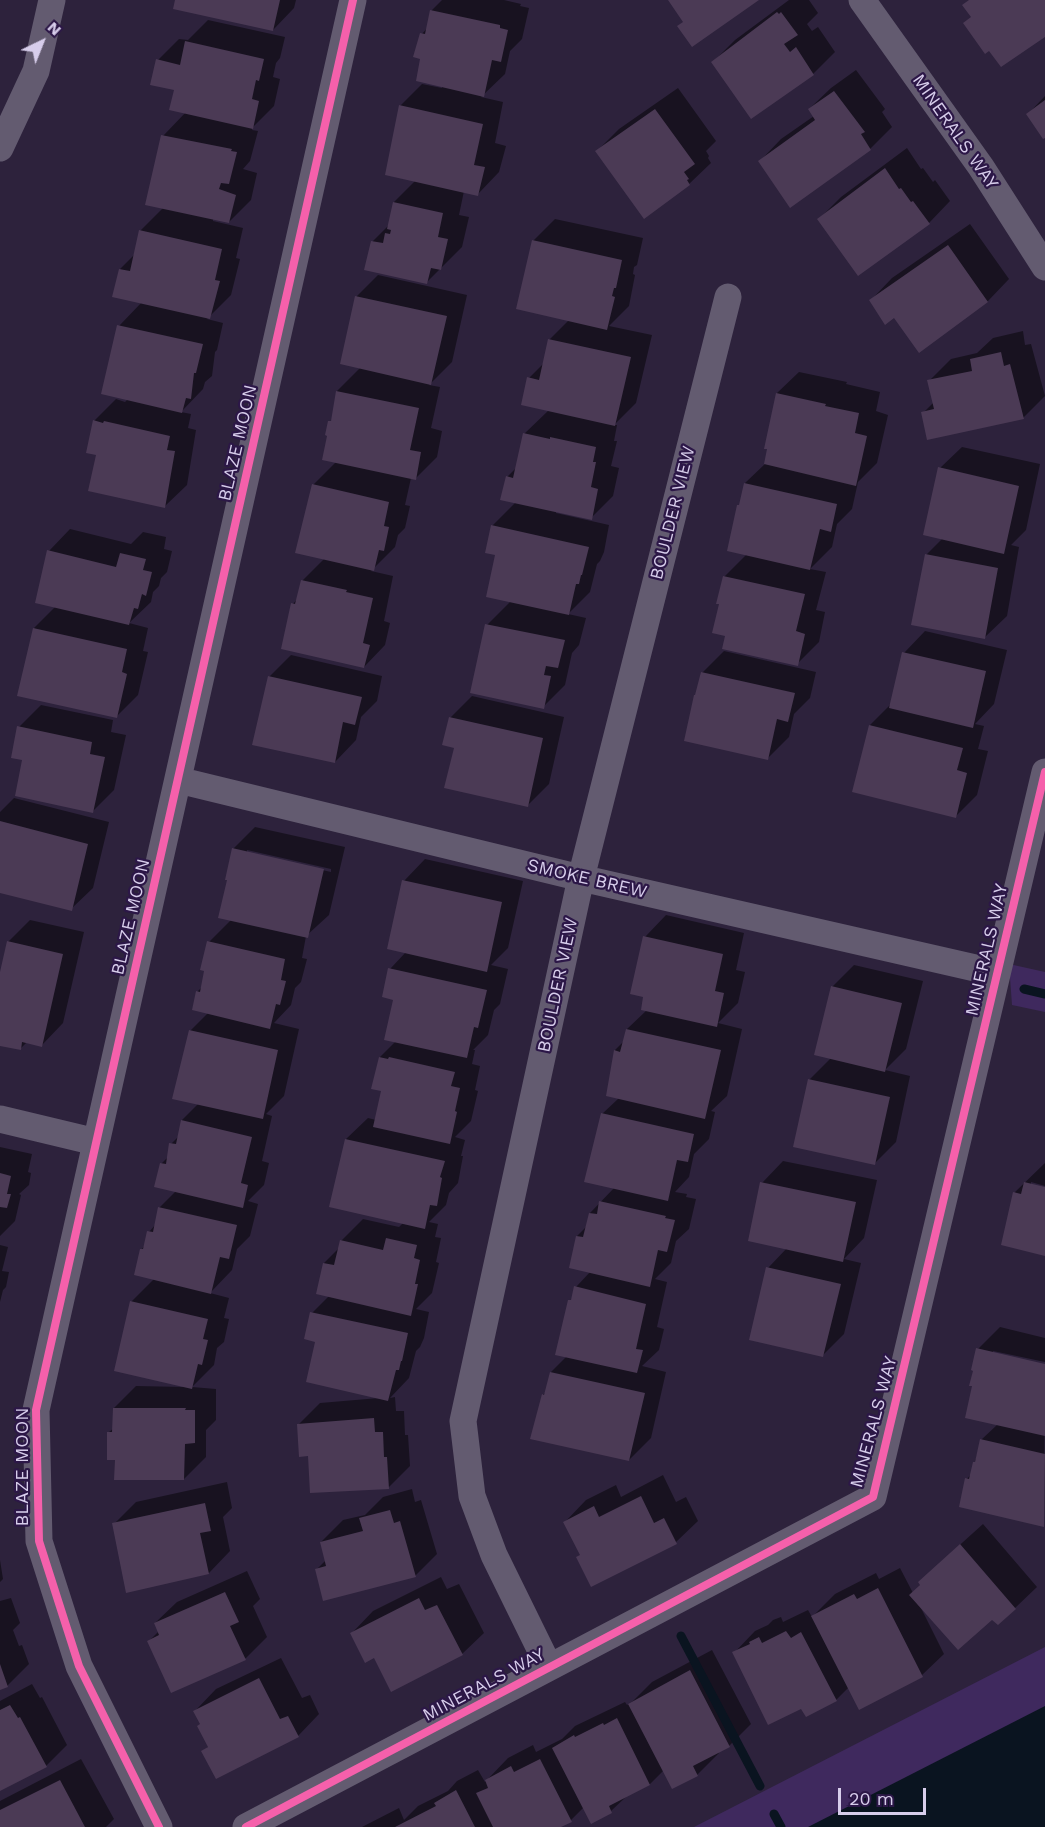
<!DOCTYPE html>
<html>
<head>
<meta charset="utf-8">
<style>
	body { margin:0 }
	#map { position:relative; width:1045px; height:1827px; overflow:hidden; background:#2d223c; font-family:"Work Sans",sans-serif }
	canvas { display:block }
	.north { position:absolute; left:12px; top:12px; width:60px; height:60px; -webkit-text-stroke:4px #2c1747; paint-order:stroke; rotate:43deg; font-size:16px; font-weight:700; line-height:24px; text-align:center; color:#d7cdeb }
	.north::after { content:''; display:block; margin:auto; width:21px; height:27px; background:#d7cdeb; clip-path:polygon(50% 0,100% 100%,50% 72%,0 100%) }
	.scale { position:absolute; left:838px; top:1788px; width:88px; height:27px; box-sizing:border-box; border:3px solid #d7cdeb; border-top:0; padding-left:8px; font-size:18px; line-height:21px; white-space:nowrap; color:#d7cdeb; -webkit-text-stroke:4px #2c1747; paint-order:stroke }
</style>
</head>
<body>
<div id="map">
<canvas width="1045" height="1827"></canvas>
<div class="north">N</div>
<div class="scale">20 m</div>
</div>
<script>
const ctx = document.querySelector('canvas').getContext('2d');
ctx.lineJoin = 'round';
function fill(path, color) { ctx.fillStyle = color; ctx.fill(path, 'evenodd'); }
const shape = rows => new Path2D(rows.map(r => 'M' + r).join(''));
function strokePath(path, color, width, dash) { ctx.strokeStyle = color; ctx.lineWidth = width; ctx.lineCap = dash ? 'butt' : 'round'; ctx.setLineDash(dash || []); ctx.stroke(path); }
function label(font, color, halo, rows, align = 'center') {
  ctx.font = font + ' "Work Sans",sans-serif'; ctx.lineWidth = 4.5; ctx.setLineDash([]); ctx.textBaseline = 'middle'; ctx.strokeStyle = halo; ctx.fillStyle = color; for (const [text, x, y, turn = 0] of rows) {
    ctx.save(); ctx.translate(x, y); ctx.rotate((+turn || 0) * Math.PI / 180); ctx.textAlign = isNaN(turn) ? turn : align; if (halo) ctx.strokeText(text, 0, 0); ctx.fillText(text, 0, 0); ctx.restore();
  }
}
fill(shape([
	[1009,964,1045,972,1045,1012,1012,1005],
	[1045,1647,1045,1827,694,1827]
]), '#3f295e');
fill(shape([
	[1045,1706,1045,1827,808,1827]
]), '#0a1420');
fill(shape([
	[177,0,296,0,294,8,273,30],
	[442,0,504,0,521,4,520,6,529,8,522,39,510,51,505,74,481,97,503,102,495,143,506,146,499,172,478,194,464,191,459,215,469,217,462,247,427,282,366,269,373,241,389,225,394,202,416,180,400,106,422,84,442,88,442,86,422,58,422,34,428,27,432,10],
	[789,0,809,0,818,13,807,24,812,31,818,27,835,52,813,74,752,117,713,62,735,40],
	[208,20,285,37,280,58,276,63,273,77,280,79,274,106,253,127,252,130,258,131,250,161,243,169,257,173,251,200,229,222,213,218,213,221,243,228,236,258,240,259,231,295,207,319,223,323,217,350,215,352,212,376,205,382,203,389,181,412,191,414,188,428,196,430,187,485,165,506,98,454,94,421,116,399,125,402,128,399,119,326,142,302,120,269,135,254,140,231,164,207,163,136,186,112,176,89,158,60,179,39,188,40],
	[856,70,885,109,882,112,892,127,870,149,791,206,760,161,781,139,814,116,809,109,831,88],
	[678,88,716,141,706,151,709,156,708,158,711,163,689,184,597,151,619,129],
	[1045,96,1045,136,1028,114],
	[907,148,921,169,923,168,933,182,935,180,950,201,929,223,819,219,841,197],
	[555,219,643,238,637,265,634,267,633,274,635,275,629,306,609,326,652,335,636,403,614,425,617,425,614,441,617,441,611,466,619,468,613,496,591,518,556,511,556,513,609,525,604,552,600,561,597,564,590,592,568,614,586,618,579,645,572,653,565,685,543,707,487,625,511,601,497,554,492,526,516,502,507,477,517,467,524,434,549,410,529,378,544,363,549,340,569,320,533,241],
	[970,224,1009,279,988,301,919,351,894,316,871,300,892,278],
	[378,275,467,295,452,362,429,385,440,387,431,428,442,431,437,457,415,479,411,478,405,505,410,506,405,528,398,535,395,547,371,571,393,576,384,621,390,623,385,645,364,667,293,604,298,598,303,580,325,558,313,485,337,461,330,422,333,418,337,391,361,367,342,363,357,296],
	[1023,331,1025,345,1031,344,1045,396,1023,418,923,413,934,402,929,381,951,359,977,353,993,338],
	[799,372,847,382,846,384,880,392,876,411,888,415,877,463,858,482,852,509,837,524,832,547,810,569,826,572,816,610,825,612,819,642,797,664,727,635,721,603,724,577,747,554,741,503,745,483,766,463,777,393],
	[962,447,1040,464,1026,530,1011,545,1019,547,1007,616,985,637,926,555,943,538,940,468],
	[70,529,131,544,143,532,166,537,164,549,172,551,167,572,161,578,159,586,153,592,151,602,129,623,148,628,143,651,148,652,138,695,116,717,34,628,56,606,49,551],
	[925,631,1007,650,994,704,975,724,984,726,978,749,988,751,977,795,956,816,870,725,892,703,904,653],
	[724,651,816,672,810,698,794,714,789,737,768,758,702,673],
	[291,655,382,676,377,701,361,717,356,740,335,762,269,677],
	[472,696,564,717,549,784,527,806,450,718],
	[41,705,113,720,111,732,126,735,114,790,93,811,24,759,19,727],
	[14,798,109,822,93,888,71,909,0,891,0,812],
	[255,827,345,847,329,915,306,936,302,958,307,959,301,982,295,988,291,1005,274,1023,299,1029,284,1096,266,1114,272,1116,262,1161,269,1163,264,1185,248,1201,258,1204,250,1236,237,1249,232,1270,210,1293,229,1298,224,1318,229,1319,224,1342,217,1348,214,1365,192,1387,216,1389,216,1420,206,1430,206,1457,184,1479,116,1459,109,1432,114,1428,114,1408,136,1386,184,1387,131,1302,154,1279,142,1249,145,1245,149,1232,156,1224,159,1208,177,1190,161,1164,168,1157,171,1144,179,1136,182,1120,199,1103,190,1031,208,1013,197,992,202,987,209,942,232,919,233,849],
	[247,850,331,869,331,872,247,853],
	[425,859,523,881,508,948,491,965,508,969,500,1004,494,1010,488,1035,473,1050,475,1050,472,1064,480,1066,475,1090,478,1091,471,1121,455,1137,465,1140,461,1156,463,1156,458,1183,449,1193,446,1205,429,1222,438,1224,435,1237,441,1238,436,1262,439,1263,432,1293,416,1309,429,1312,424,1338,420,1347,416,1351,409,1378,390,1398,395,1397,396,1411,404,1411,405,1435,408,1435,410,1466,389,1487,310,1455,299,1424,320,1403,379,1398,317,1341,312,1313,329,1296,324,1263,339,1248,341,1241,363,1219,399,1227,404,1222,346,1139,368,1118,376,1120,382,1090,380,1057,396,1041,395,999,390,969,406,952,404,881],
	[666,915,744,933,736,970,745,972,738,1003,718,1023,742,1029,727,1096,711,1111,715,1112,709,1139,694,1154,689,1177,675,1192,687,1194,686,1197,696,1199,689,1229,676,1241,671,1263,655,1279,667,1282,657,1327,664,1329,659,1350,642,1366,666,1372,651,1438,629,1460,543,1395,547,1391,551,1372,567,1356,570,1301,573,1297,576,1287,591,1271,577,1236,587,1226,590,1213,615,1187,602,1114,619,1098,615,1050,624,1041,627,1029,647,1010,645,937],
	[30,920,84,932,63,1023,42,1045,27,1042,20,1049,0,1044,0,979,8,942],
	[854,965,923,981,906,1049,885,1070,910,1076,896,1142,875,1163,809,1080,831,1058,832,987],
	[0,1147,32,1154,28,1172,31,1173,29,1185,19,1194,21,1195,15,1221,0,1236],
	[783,1161,877,1180,864,1238,844,1259,861,1263,844,1334,822,1356,768,1268,787,1248,762,1183],
	[1045,1163,1045,1186,1031,1182,1031,1185,1045,1189,1045,1254,1015,1192],
	[0,1245,8,1247,2,1271,9,1272,6,1287,3,1290,0,1302],
	[1000,1327,1045,1338,1045,1362,993,1351,993,1354,1045,1365,1044,1525,967,1479,972,1473,981,1440,998,1424,973,1385,978,1349],
	[663,1475,676,1502,686,1497,698,1521,676,1542,592,1585,582,1554,565,1522,586,1500,616,1485,621,1497],
	[227,1482,232,1508,223,1517,230,1551,209,1573,114,1524,136,1502],
	[412,1489,415,1502,421,1500,437,1554,415,1576,316,1570,326,1560,321,1542,343,1520,365,1515,383,1497],
	[983,1524,1037,1587,1015,1608,992,1618,921,1608,944,1654,922,1675,849,1687,836,1700,802,1707,734,1653,755,1631,768,1625,773,1620,781,1617,783,1622,808,1610,812,1617,835,1594,876,1573,879,1579,900,1568,913,1593,942,1561],
	[0,1560,3,1579,0,1582],
	[247,1571,260,1599,253,1606,267,1637,246,1658,172,1691,149,1641,159,1631,155,1623,177,1602],
	[441,1577,447,1589,459,1584,484,1633,462,1654,375,1656,352,1633,373,1611],
	[11,1598,20,1623,13,1630,19,1646,22,1645,29,1664,7,1686,0,1688,0,1601],
	[712,1650,751,1724,729,1746,718,1751,719,1753,697,1775,664,1770,650,1784,628,1795,611,1811,592,1822,584,1807,571,1820,560,1827,362,1827,399,1808,404,1820,418,1806,448,1791,457,1781,478,1770,485,1782,508,1758,533,1745,536,1752,562,1739,575,1726,625,1702,627,1705,633,1701,652,1682],
	[281,1658,302,1698,310,1695,319,1714,298,1736,203,1751,209,1746,201,1724,195,1711,216,1689],
	[32,1684,40,1698,42,1697,67,1745,46,1766,0,1789,0,1701],
	[81,1759,114,1819,106,1827,0,1827,0,1801]
]), '#0007');
strokePath(shape([
	[1024,989,1045,994],
	[681,1636,760,1786],
	[774,1814,781,1827]
]), '#0a1420', 9);
fill(shape([
	[175,0,280,0,273,31,173,9],
	[668,0,759,0,692,47,677,26,683,22],
	[969,0,1045,0,1045,37,1001,67,989,51,985,54,963,23,971,17,962,5],
	[430,10,500,25,500,28,508,30,501,62,492,60,484,97,416,81,420,59,413,57,420,33,425,34],
	[777,12,779,14,781,12,798,35,784,44,790,52,796,47,814,75,751,119,711,62],
	[185,41,264,59,259,81,256,80,252,99,259,101,253,129,169,110,174,90,150,85,156,59,180,65],
	[834,91,865,132,861,134,871,150,790,208,758,161,815,120,808,109],
	[1045,100,1045,138,1043,139,1026,114],
	[399,105,483,124,474,165,485,167,478,196,385,175],
	[655,109,695,164,684,172,689,179,687,180,690,185,644,219,595,151],
	[161,135,232,149,231,151,237,152,229,184,221,183,219,189,236,195,229,223,145,205],
	[885,168,899,189,901,188,911,202,913,201,930,224,858,276,817,219],
	[393,202,443,213,438,237,448,239,441,270,431,268,427,284,364,270,371,241,383,243,385,233,390,234,391,230,387,229],
	[139,230,222,249,215,280,220,281,210,319,112,297,119,269,130,271],
	[532,240,622,260,616,288,614,288,612,296,615,297,607,330,516,309],
	[948,245,988,302,919,353,894,318,885,325,869,300],
	[355,296,447,316,431,385,340,364],
	[117,325,203,344,196,373,194,373,191,399,186,398,182,413,101,394],
	[548,339,631,357,615,426,521,405,527,377,539,380],
	[1001,352,1004,366,1010,364,1024,419,927,440,921,412,934,409,927,380,972,371,970,359],
	[336,391,419,408,410,450,421,452,416,480,322,460,327,436,325,435,328,421,331,421],
	[776,393,826,404,825,406,859,413,855,433,867,436,856,486,764,464,767,449,764,449],
	[93,420,103,423,104,421,170,436,167,450,175,451,165,508,88,491,96,455,86,453],
	[523,433,550,439,550,437,596,447,593,462,596,462,591,487,598,489,592,520,500,500,506,476,513,478],
	[938,467,1019,486,1004,554,923,535],
	[744,483,837,504,831,532,820,529,810,570,727,551,737,505,739,505],
	[312,484,389,502,384,526,389,527,384,551,379,550,374,571,295,553],
	[491,525,589,547,582,575,581,575,579,584,576,584,569,615,486,597,495,555,485,553],
	[47,550,116,567,120,553,146,559,143,570,152,572,146,596,142,594,138,609,134,608,129,625,35,603],
	[925,554,998,568,985,639,911,625],
	[723,576,805,594,796,631,805,634,798,666,722,649,725,636,712,633,719,604,716,604],
	[301,580,347,590,346,592,373,598,363,643,370,645,364,668,281,649,291,603,295,604],
	[485,624,565,640,558,668,546,666,544,675,551,676,544,709,470,693],
	[33,628,127,649,122,672,127,674,117,718,17,696],
	[902,652,986,671,973,728,889,708],
	[701,672,795,693,788,722,777,719,768,760,684,741,694,695,695,695],
	[268,676,362,697,355,725,343,722,335,763,252,745],
	[449,717,543,738,528,807,444,788,454,748,442,745],
	[869,725,963,748,957,770,967,773,956,818,852,792],
	[17,726,92,742,90,754,105,757,93,813,15,796,22,760,11,758],
	[0,821,88,844,72,911,0,893],
	[232,848,324,869,308,938,218,918,227,880,225,880],
	[402,880,502,902,487,972,387,949],
	[643,936,723,954,715,991,724,993,717,1027,641,1010,643,997,630,994],
	[7,941,63,954,42,1047,22,1042,21,1050,0,1046,0,972],
	[207,941,285,959,281,980,286,981,280,1005,276,1004,270,1029,192,1010,196,991,200,992,204,971,200,970],
	[388,968,487,990,478,1028,474,1027,467,1058,384,1040,393,1000,382,997],
	[831,986,902,1003,885,1072,814,1055],
	[626,1029,721,1050,705,1119,606,1096,614,1050,620,1052],
	[189,1030,278,1050,263,1119,172,1099],
	[379,1057,388,1059,389,1057,455,1072,451,1086,460,1088,455,1111,457,1112,450,1144,373,1127,381,1091,371,1089],
	[808,1079,890,1097,875,1165,793,1147],
	[601,1113,694,1134,688,1162,677,1160,668,1201,584,1182],
	[181,1120,252,1137,241,1183,248,1185,243,1208,154,1187,160,1163,166,1164,169,1143,176,1144],
	[345,1139,445,1161,440,1177,442,1178,437,1206,430,1205,425,1229,329,1207],
	[0,1173,11,1176,7,1194,11,1194,7,1208,0,1207],
	[760,1182,856,1202,843,1262,748,1241],
	[1024,1182,1045,1187,1045,1256,1001,1245,1013,1192,1021,1194],
	[599,1201,666,1216,665,1218,675,1220,667,1252,658,1250,650,1287,569,1268,576,1236,583,1237,589,1213,597,1214],
	[158,1207,237,1225,229,1259,220,1257,211,1294,134,1275,140,1249,143,1249,147,1231,153,1232],
	[386,1238,417,1245,414,1258,420,1260,415,1284,418,1284,411,1316,316,1294,323,1263,334,1265,340,1240,383,1250],
	[766,1267,841,1284,823,1357,749,1340],
	[574,1286,646,1304,636,1349,643,1350,637,1373,555,1355,568,1300,571,1300],
	[130,1301,208,1319,203,1339,208,1340,202,1365,198,1364,192,1389,114,1371],
	[310,1312,408,1333,402,1361,401,1361,399,1370,396,1370,388,1401,306,1382,315,1342,304,1339],
	[976,1348,1045,1364,1045,1436,965,1418,972,1386,969,1386,973,1371,971,1370],
	[550,1372,645,1393,629,1461,530,1439,542,1394,544,1395],
	[113,1408,186,1408,185,1410,195,1410,195,1443,185,1444,184,1480,114,1480,115,1460,107,1460,107,1432,112,1432],
	[374,1418,375,1432,383,1432,384,1457,387,1457,389,1489,310,1493,308,1456,299,1457,297,1424],
	[980,1439,1045,1454,1044,1527,959,1507,965,1478,969,1479,973,1462,975,1462],
	[641,1496,654,1523,664,1518,677,1544,591,1587,576,1557,580,1555,563,1522,594,1506,599,1517],
	[205,1503,211,1531,200,1533,209,1574,126,1593,112,1523],
	[390,1510,394,1523,400,1521,416,1577,323,1601,315,1569,326,1566,320,1542,363,1531,359,1518],
	[960,1544,1016,1609,998,1625,992,1620,958,1650,909,1595,920,1585,918,1582],
	[878,1588,923,1677,859,1710,811,1616,854,1594,857,1599],
	[225,1592,239,1622,230,1626,246,1660,171,1693,147,1641,159,1635,154,1623],
	[419,1598,425,1610,437,1605,463,1655,391,1692,374,1658,365,1663,350,1633],
	[786,1631,791,1638,801,1632,837,1701,806,1717,801,1709,768,1725,732,1652,750,1644,749,1642,759,1637,762,1643],
	[0,1664,8,1687,0,1690],
	[690,1670,730,1747,693,1766,698,1776,672,1789,628,1704],
	[259,1678,280,1719,288,1716,299,1737,216,1779,201,1751,208,1747,197,1726,200,1724,193,1711],
	[10,1705,18,1718,20,1717,47,1767,0,1791,0,1710],
	[617,1718,650,1785,609,1806,612,1813,591,1824,552,1748,574,1735,575,1737,603,1723,604,1725],
	[540,1759,572,1822,561,1827,493,1827,476,1793,488,1788,485,1780,511,1766,514,1772],
	[60,1780,85,1827,0,1827,0,1810],
	[456,1790,475,1827,395,1827,436,1806,434,1803]
]), '#4b3a55');
strokePath(shape([
	[862,0,981,167,1045,267],
	[0,148,36,71,52,0],
	[178,780,581,878,997,973],
	[0,1119,96,1142],
	[549,1667,494,1555,472,1496,463,1421,581,878,728,297],
	[159,1827,79,1666,39,1541,36,1410,353,0],
	[246,1827,873,1497,1045,772]
]), '#635b70', 27);
strokePath(shape([
	[159,1827,79,1666,39,1541,36,1410,353,0],
	[246,1827,873,1497,1045,772]
]), '#f560ab', 8);
label('18px', '#d7cdeb', '#2c1747', [
	["MINERALS WAY",955,132,55],
	["BLAZE MOON",238,443,-77],
	["BOULDER VIEW",673,513,-76],
	["SMOKE BREW",587,879,13],
	["BLAZE MOON",131,917,-77],
	["MINERALS WAY",987,950,-77],
	["BOULDER VIEW",558,985,-78],
	["MINERALS WAY",874,1422,-75],
	["BLAZE MOON",23,1467,-90],
	["MINERALS WAY",484,1685,-28]
]);
</script>
</body>
</html>
